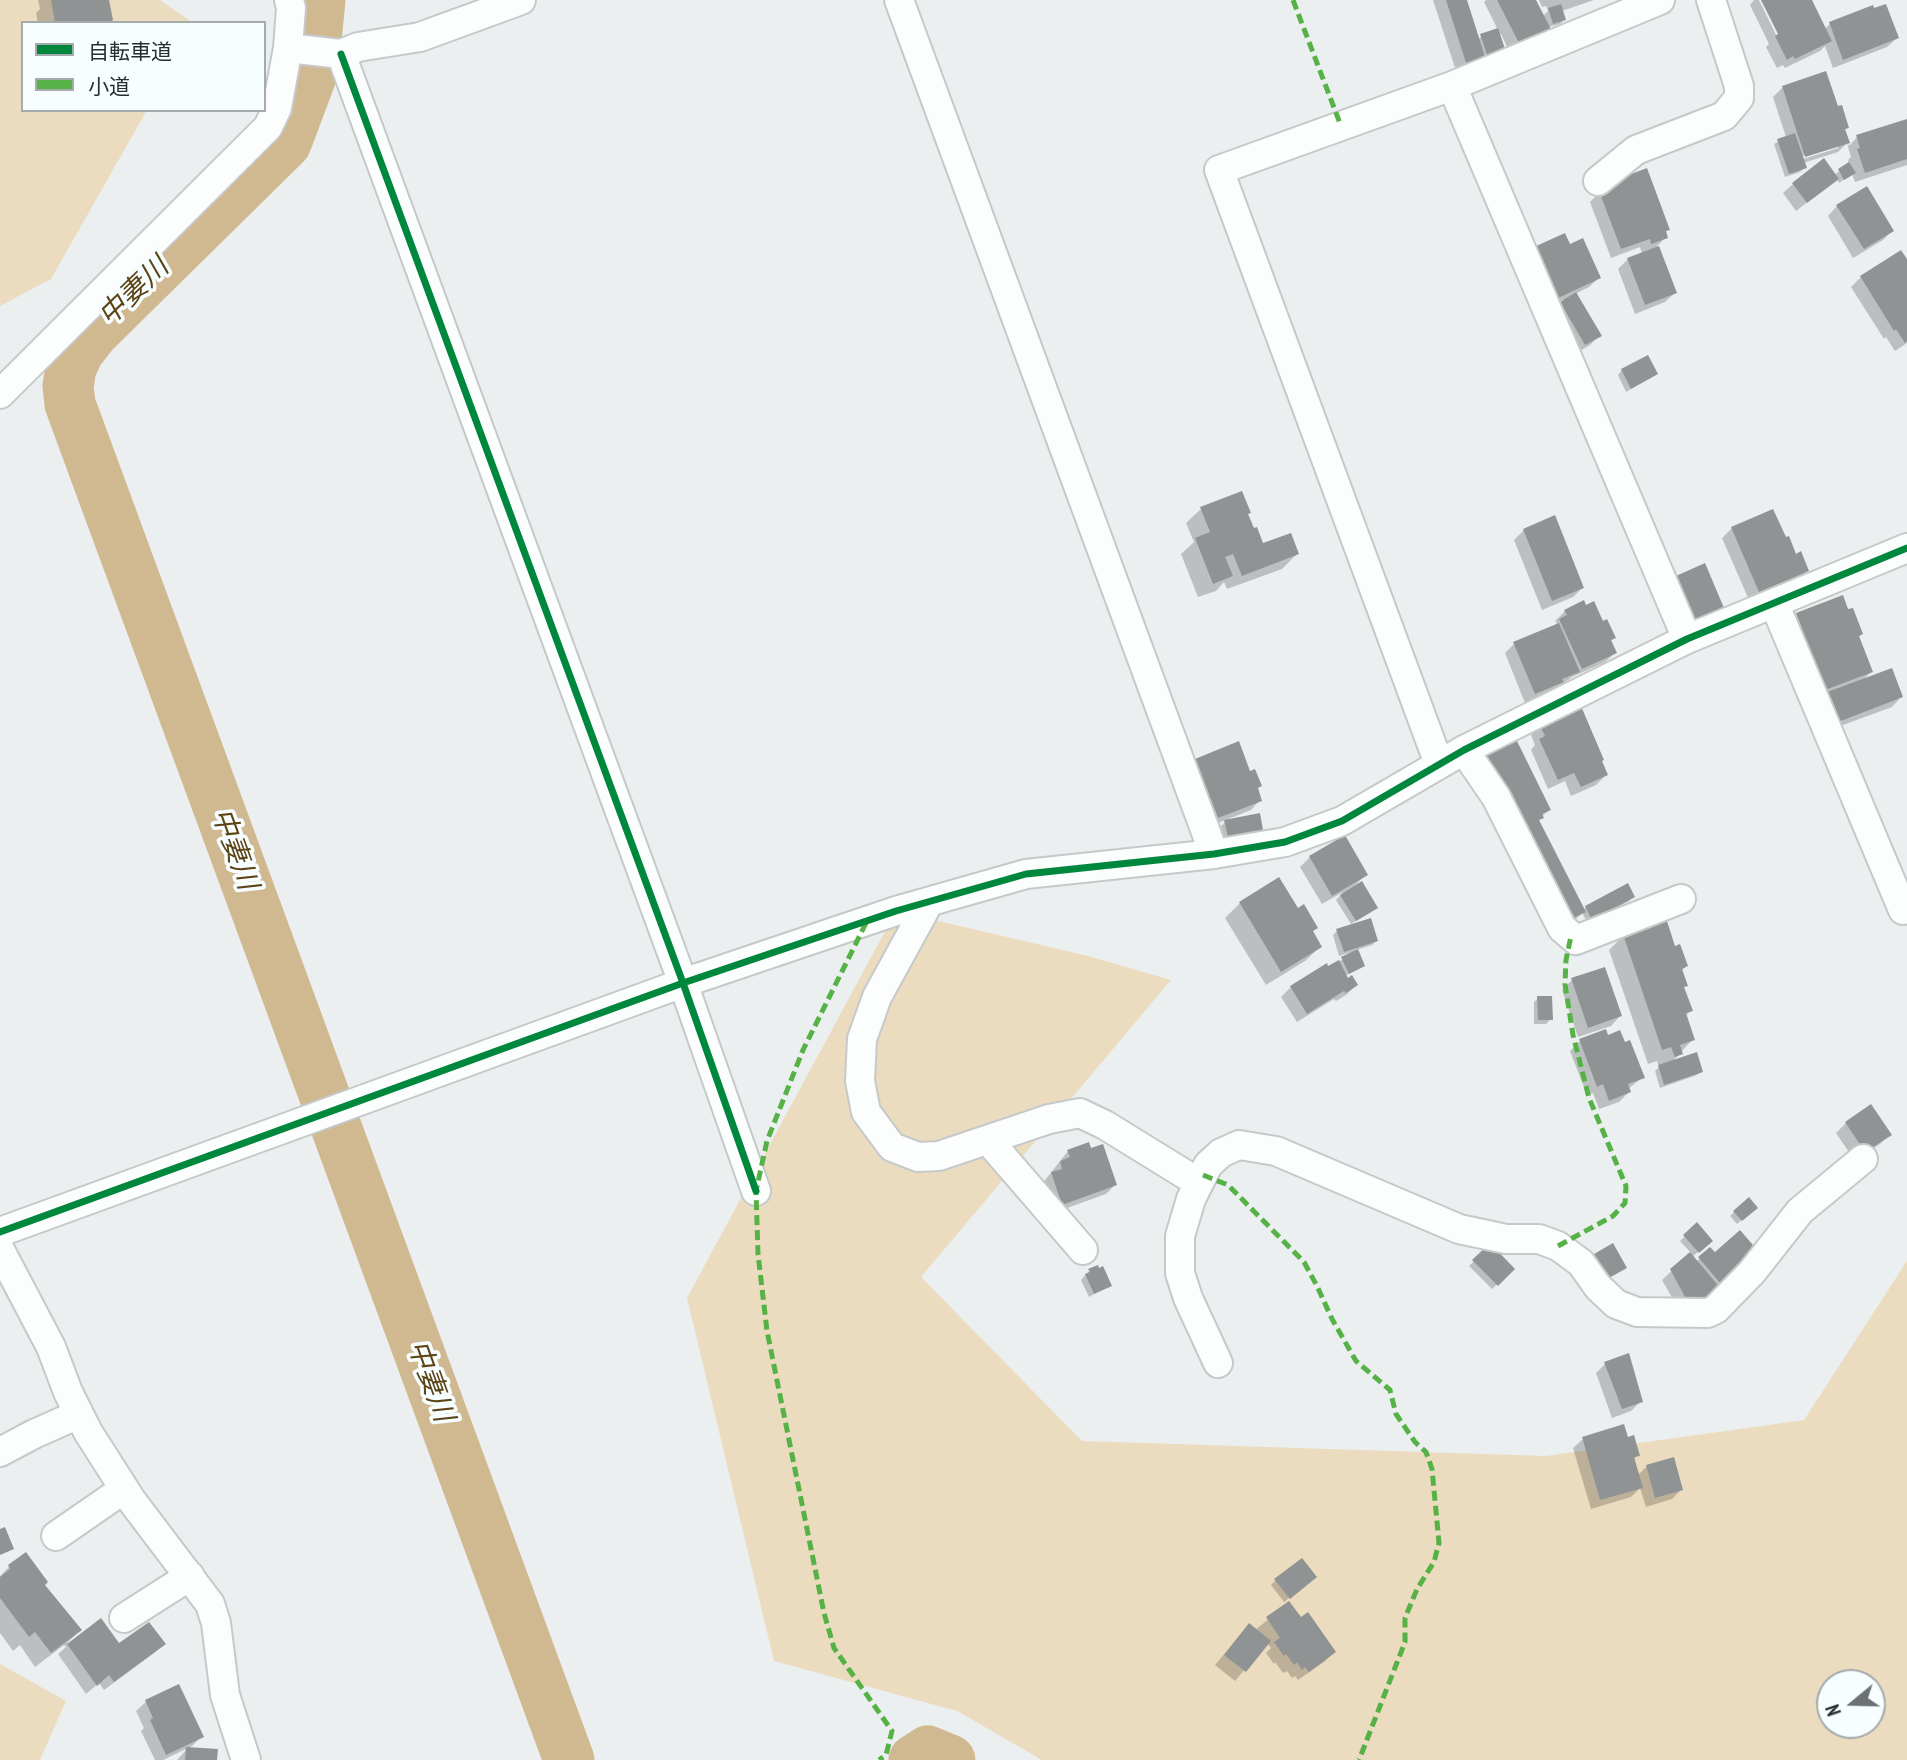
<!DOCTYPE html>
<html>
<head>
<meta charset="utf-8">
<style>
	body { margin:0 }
	#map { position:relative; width:1907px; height:1760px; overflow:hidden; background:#ebeff0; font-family:"PT Sans Narrow","Noto Sans JP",sans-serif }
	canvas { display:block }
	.legend { position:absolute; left:21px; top:21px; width:245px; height:91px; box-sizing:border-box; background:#f7feff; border:2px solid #a5aaab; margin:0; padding:9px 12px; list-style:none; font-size:21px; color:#2a2d2d }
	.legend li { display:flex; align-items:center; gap:14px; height:35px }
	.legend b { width:35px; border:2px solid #a5aaab }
	.north { position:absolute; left:1816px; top:1669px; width:70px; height:70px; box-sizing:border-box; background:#f7feff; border:2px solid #a5aaab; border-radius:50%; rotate:251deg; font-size:19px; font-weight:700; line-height:28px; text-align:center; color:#2a2d2d }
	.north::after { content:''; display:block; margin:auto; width:24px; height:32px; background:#6e7171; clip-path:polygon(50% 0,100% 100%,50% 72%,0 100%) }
</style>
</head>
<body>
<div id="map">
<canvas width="1907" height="1760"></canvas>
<ul class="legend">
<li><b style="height:9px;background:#00873e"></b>自転車道</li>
<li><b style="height:9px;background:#56b246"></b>小道</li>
</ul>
<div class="north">N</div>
</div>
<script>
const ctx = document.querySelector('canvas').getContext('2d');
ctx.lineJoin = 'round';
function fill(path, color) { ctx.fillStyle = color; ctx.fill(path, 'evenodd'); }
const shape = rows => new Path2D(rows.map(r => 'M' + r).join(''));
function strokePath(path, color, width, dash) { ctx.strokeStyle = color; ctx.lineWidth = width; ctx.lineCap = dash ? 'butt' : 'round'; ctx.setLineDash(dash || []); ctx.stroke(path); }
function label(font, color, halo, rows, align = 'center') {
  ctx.font = font + ' "PT Sans Narrow","Noto Sans JP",sans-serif'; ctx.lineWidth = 7; ctx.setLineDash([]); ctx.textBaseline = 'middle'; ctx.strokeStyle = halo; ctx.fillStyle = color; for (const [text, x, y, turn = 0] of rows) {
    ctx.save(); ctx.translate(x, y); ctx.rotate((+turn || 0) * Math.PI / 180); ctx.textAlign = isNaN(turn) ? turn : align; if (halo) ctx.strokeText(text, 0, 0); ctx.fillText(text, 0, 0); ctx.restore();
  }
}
fill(shape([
	[0,0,160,0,193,23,23,23,23,110,147,110,51,279,0,306],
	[896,911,1088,956,1171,980,921,1277,1082,1441,1546,1456,1804,1420,1907,1261,1907,1760,1042,1760,957,1711,774,1661,687,1298],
	[1830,1683,1872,1683,1872,1725,1830,1725],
	[0,1664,66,1701,40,1760,0,1760]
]), '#ecdcbf');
fill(shape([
	[38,0,107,0,108,23,38,23,36,13,40,9],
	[1433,0,1465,0,1477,39,1498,30,1484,2,1486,0,1534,0,1543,16,1548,11,1546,6,1542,7,1539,0,1594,0,1562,11,1564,20,1560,24,1548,27,1510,53,1501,34,1499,35,1505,54,1458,77],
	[1754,0,1759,0,1780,43,1783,41,1763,0,1810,0,1824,29,1830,24,1897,38,1887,47,1833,68,1825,46,1820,51,1785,68,1783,65,1777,68,1766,47,1769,44,1750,5],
	[1783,87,1836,109,1847,128,1844,131,1849,146,1857,137,1907,121,1907,165,1855,182,1852,174,1839,183,1837,179,1796,211,1783,193,1793,184,1834,175,1849,164,1848,160,1851,157,1847,143,1838,152,1803,163,1805,167,1800,172,1785,177,1774,144,1786,137,1773,97],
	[1838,144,1838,148,1797,161,1796,158],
	[1606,186,1665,232,1666,237,1657,246,1675,293,1665,302,1635,314,1618,269,1628,259,1642,254,1640,247,1611,258,1590,202],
	[1837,206,1892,231,1883,240,1853,258,1828,216],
	[1569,246,1599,278,1589,287,1575,294,1600,335,1590,345,1575,354,1551,313,1565,299,1548,306,1525,258],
	[1900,252,1907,262,1907,343,1895,351,1886,337,1884,339,1851,287,1861,277],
	[1622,370,1656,374,1626,392,1618,375],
	[1201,509,1247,515,1262,546,1297,554,1282,569,1227,589,1224,582,1216,591,1198,597,1181,554,1194,542,1186,523],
	[1732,528,1795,556,1807,570,1798,580,1749,600,1722,538],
	[1524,530,1582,588,1573,597,1542,610,1514,540],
	[1677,577,1722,607,1713,617,1685,629,1667,587],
	[1565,611,1603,624,1614,638,1610,642,1615,653,1605,662,1572,677,1552,692,1525,703,1505,653,1514,644,1553,627,1557,623,1555,621],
	[1847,611,1861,634,1858,637,1871,672,1862,681,1901,697,1892,707,1824,732,1782,629,1797,614],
	[1540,726,1600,762,1606,775,1596,785,1571,796,1565,781,1548,789,1531,750,1535,745,1531,735],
	[1485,752,1549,810,1537,821,1583,910,1586,907,1633,897,1629,901,1588,923,1582,913,1569,926,1470,767],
	[1196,760,1256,790,1260,800,1251,810,1208,827,1186,770],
	[1226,821,1261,829,1257,834,1224,841,1221,826],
	[1310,857,1366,874,1354,887,1371,912,1351,924,1336,900,1343,892,1322,904,1300,867],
	[1240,903,1298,910,1320,947,1305,961,1266,985,1225,918],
	[1337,931,1376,941,1372,945,1356,950,1363,966,1345,976,1356,985,1346,995,1336,1001,1334,999,1297,1022,1281,997,1291,987,1353,954,1352,952,1339,956,1333,935],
	[1624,935,1674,948,1686,966,1681,971,1686,985,1683,988,1691,1011,1685,1016,1693,1039,1672,1062,1701,1071,1697,1075,1660,1088,1655,1071,1659,1067,1657,1061,1648,1064,1609,950],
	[1572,980,1620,1016,1611,1026,1578,1037,1562,990],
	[1538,998,1551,1019,1546,1024,1534,1024,1534,1002],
	[1580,1041,1643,1077,1628,1089,1629,1092,1619,1102,1599,1109,1593,1093,1587,1095,1570,1051],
	[1846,1123,1889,1135,1880,1144,1855,1161,1836,1133],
	[1068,1151,1115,1185,1106,1194,1053,1213,1042,1184],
	[1734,1212,1751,1212,1737,1224,1730,1216],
	[1697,1225,1706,1245,1692,1257,1696,1262,1710,1249,1715,1255,1747,1262,1717,1287,1710,1299,1674,1301,1662,1280,1691,1253,1680,1241],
	[1490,1245,1513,1269,1492,1289,1469,1266],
	[1089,1271,1110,1285,1089,1297,1081,1280],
	[1605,1364,1641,1401,1631,1411,1612,1418,1596,1373],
	[1583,1439,1627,1439,1638,1455,1633,1460,1638,1475,1647,1466,1681,1490,1672,1499,1646,1507,1640,1488,1631,1497,1591,1509,1573,1448],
	[9,1567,43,1585,80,1630,67,1643,68,1644,164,1644,154,1653,104,1690,99,1683,86,1694,58,1654,66,1647,64,1645,35,1667,20,1645,13,1651,0,1633,0,1576],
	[1275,1581,1310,1581,1284,1602,1271,1585],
	[1289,1603,1301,1619,1334,1652,1324,1662,1298,1680,1295,1676,1292,1678,1287,1671,1283,1673,1275,1662,1274,1664,1266,1653,1271,1648,1267,1643,1235,1681,1215,1665,1240,1635,1255,1630],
	[178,1687,202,1736,192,1746,163,1760,155,1760,141,1731,144,1728,136,1711,146,1702],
	[187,1749,215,1760,177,1760]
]), '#0003');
strokePath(shape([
	[320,0,313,71,286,143,93,333,79,351,71,368,68,386,70,404,569,1760],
	[914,1760,928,1751,950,1760]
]), '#d0b990', 51);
fill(shape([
	[51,0,109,0,113,20,110,23,55,23],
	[1446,0,1467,0,1487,63,1468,69],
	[1497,0,1536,0,1553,33,1520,45],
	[1761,0,1812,0,1832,41,1795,59,1793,56,1787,60,1775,36,1778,34],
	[1561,4,1566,20,1553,24,1548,8],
	[1886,4,1899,38,1843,60,1829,22,1873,5,1874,8],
	[1498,28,1507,55,1489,61,1480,34],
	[1826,71,1838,106,1842,105,1849,128,1845,129,1850,143,1805,157,1782,86],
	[1907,119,1907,159,1865,173,1857,149,1860,148,1856,135],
	[1795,133,1807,168,1789,174,1777,139],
	[1824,158,1839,179,1807,203,1792,183],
	[1849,162,1856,173,1844,180,1838,169],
	[1647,168,1670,230,1666,231,1668,238,1651,244,1650,239,1621,249,1599,191,1605,184],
	[1867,186,1894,231,1864,249,1836,205],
	[1565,233,1570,244,1583,238,1601,278,1558,298,1534,247],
	[1659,246,1677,293,1645,305,1627,258],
	[1901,250,1907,259,1907,341,1905,343,1896,329,1894,331,1860,276],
	[1576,292,1602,336,1585,345,1560,302],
	[1648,355,1658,374,1631,389,1621,369],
	[1242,491,1251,513,1248,514,1254,528,1257,527,1263,543,1291,533,1299,554,1242,576,1233,554,1225,557,1233,576,1213,584,1195,538,1210,532,1200,507],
	[1773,509,1786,537,1789,536,1796,554,1801,551,1809,571,1759,592,1731,527],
	[1555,515,1584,588,1552,601,1523,529],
	[1705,563,1724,608,1695,620,1676,576],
	[1843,595,1848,609,1853,608,1863,634,1859,636,1873,672,1825,690,1796,613],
	[1584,600,1586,605,1594,601,1603,621,1607,619,1616,638,1611,640,1617,653,1582,669,1559,619,1567,615,1564,610],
	[1559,623,1580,672,1562,679,1564,682,1535,694,1513,642],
	[1892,668,1903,697,1833,724,1822,694],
	[1581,706,1604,760,1602,761,1608,775,1581,787,1574,773,1558,780,1539,739,1545,736,1539,724],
	[1514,735,1551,810,1542,814,1544,818,1539,820,1586,912,1569,920,1484,750],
	[1239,741,1250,771,1255,769,1262,786,1258,788,1262,801,1218,818,1195,759],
	[1260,813,1263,830,1228,837,1224,820],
	[1345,835,1368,875,1332,896,1309,856],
	[1279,877,1298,908,1304,904,1318,928,1313,931,1322,947,1281,972,1239,902],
	[1362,881,1378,908,1356,921,1340,895],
	[1628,883,1635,897,1592,920,1585,906],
	[1371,918,1378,941,1344,952,1336,929],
	[1666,918,1675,946,1680,944,1688,966,1682,969,1688,986,1684,987,1693,1011,1686,1013,1695,1040,1680,1045,1683,1054,1675,1057,1671,1047,1662,1050,1623,934],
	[1358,949,1365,966,1349,974,1341,957],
	[1339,960,1348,978,1352,975,1358,985,1346,993,1344,991,1307,1014,1290,986,1327,963,1328,966],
	[1605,967,1622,1016,1588,1028,1571,978],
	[1537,996,1552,996,1553,1020,1538,1020],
	[1606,1029,1608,1035,1620,1030,1625,1042,1630,1040,1645,1078,1628,1084,1631,1092,1609,1101,1603,1084,1597,1087,1579,1039],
	[1697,1052,1703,1072,1664,1085,1658,1065],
	[1871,1104,1892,1135,1865,1152,1845,1122],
	[1089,1142,1091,1148,1103,1144,1117,1185,1062,1205,1051,1172,1062,1169,1060,1161,1070,1157,1067,1150],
	[1749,1197,1758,1208,1742,1221,1733,1211],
	[1697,1222,1713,1241,1699,1253,1683,1235],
	[1740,1230,1759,1252,1721,1284,1698,1257,1710,1247,1715,1252],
	[1490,1243,1515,1269,1498,1286,1472,1260],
	[1613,1243,1627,1268,1607,1279,1594,1254],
	[1690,1252,1722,1290,1691,1308,1670,1269],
	[1098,1265,1099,1268,1103,1266,1112,1286,1094,1294,1085,1274,1090,1272,1088,1269],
	[1629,1353,1643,1402,1622,1409,1604,1362],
	[1624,1424,1628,1437,1634,1435,1640,1456,1634,1457,1643,1488,1600,1500,1582,1437],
	[1674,1457,1683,1490,1655,1498,1646,1465],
	[5,1527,14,1549,0,1555,0,1529],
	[26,1552,48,1582,45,1585,82,1630,51,1653,35,1632,29,1637,0,1598,0,1577,10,1569,8,1565],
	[1302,1558,1317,1577,1290,1599,1274,1579],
	[1289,1601,1301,1617,1308,1612,1336,1652,1309,1672,1305,1667,1302,1670,1297,1662,1294,1665,1286,1654,1284,1656,1274,1642,1280,1638,1266,1617],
	[101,1618,119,1643,149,1622,166,1644,114,1682,109,1675,97,1686,67,1644],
	[1249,1623,1271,1641,1246,1672,1224,1655],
	[179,1684,204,1737,166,1755,150,1720,153,1718,145,1700],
	[186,1747,218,1749,217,1760,185,1760]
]), '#909393');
const street = shape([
	[899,0,1214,854],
	[288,48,341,54,358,47,420,37,521,0],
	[341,54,683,983,756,1191],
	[1452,86,1687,639],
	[1598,181,1636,150,1724,116,1739,98,1739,86,1711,0],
	[0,394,268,127,277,108,288,48,291,8,289,0],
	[1774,603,1903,910],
	[1464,750,1496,797,1562,928,1576,940,1681,899],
	[1439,764,1219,170,1452,86,1660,0],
	[929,902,877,997,862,1039,860,1081,866,1112,892,1147,918,1157,939,1156,1049,1119,1080,1113,1105,1125,1199,1183],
	[988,1140,1083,1250],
	[0,1232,683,983,896,911,1026,874,1214,854,1285,842,1342,821,1464,750,1687,639,1907,548],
	[0,1250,51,1347,68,1392,88,1432,132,1501,210,1604,216,1623,225,1695,246,1760],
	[1218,1363,1188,1298,1180,1273,1180,1236,1191,1199,1208,1165,1221,1153,1239,1145,1276,1151,1459,1229,1506,1239,1539,1239,1558,1246,1581,1263,1598,1287,1616,1304,1637,1312,1708,1313,1716,1309,1752,1272,1800,1211,1863,1159],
	[0,1452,34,1434,79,1414],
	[56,1536,124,1489],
	[124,1618,190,1576]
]);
strokePath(street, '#c6c9ca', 32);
strokePath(street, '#fcfdfd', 28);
strokePath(shape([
	[1293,0,1341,126],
	[866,923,803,1050,767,1141,756,1191,758,1254,767,1331,824,1613,834,1648,892,1731,886,1755,879,1760],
	[1203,1175,1228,1185,1304,1262,1317,1286,1332,1319,1356,1361,1390,1390,1396,1414,1415,1442,1426,1452,1432,1469,1439,1543,1434,1562,1417,1589,1405,1618,1405,1642,1359,1760],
	[1558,1246,1613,1216,1625,1203,1626,1186,1589,1098,1573,1035,1565,984,1566,960,1571,936]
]), '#56b246', 5, [10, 5]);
strokePath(shape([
	[341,54,683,983,756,1191],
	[0,1232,683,983,896,911,1026,874,1214,854,1285,842,1342,821,1464,750,1687,639,1907,548]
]), '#00873e', 7);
label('italic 28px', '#5c4314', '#f7feff', [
	["中妻川",134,292,-44],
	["中妻川",234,849,70],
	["中妻川",430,1381,70]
]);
</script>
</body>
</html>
